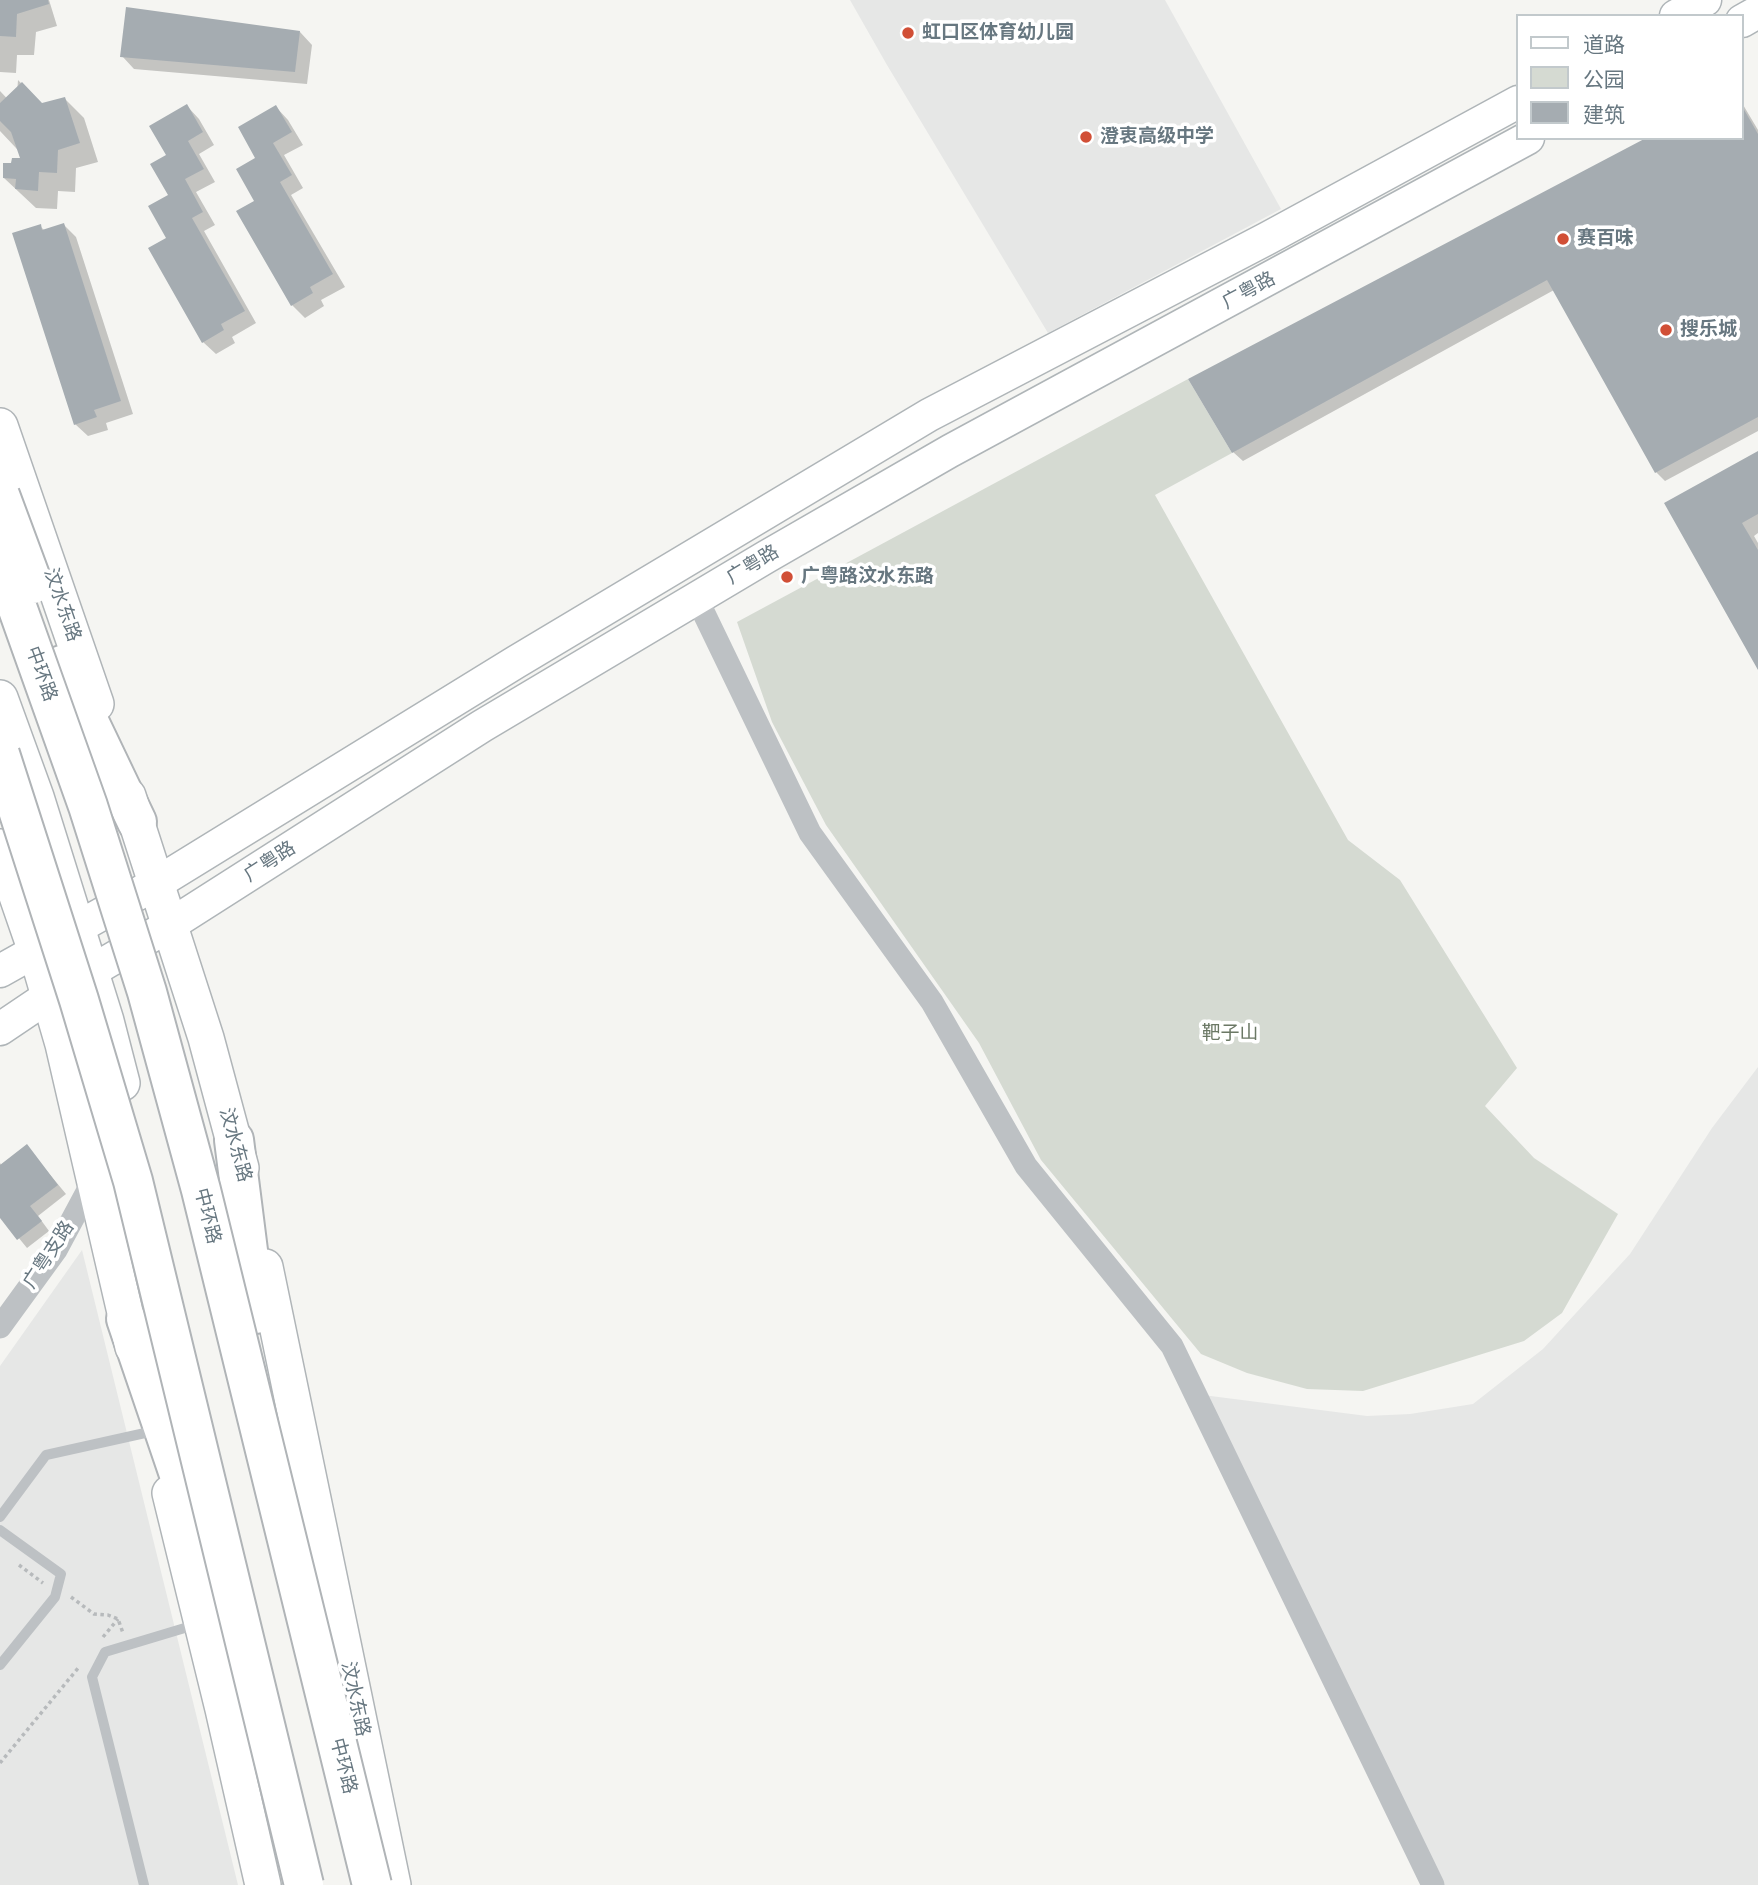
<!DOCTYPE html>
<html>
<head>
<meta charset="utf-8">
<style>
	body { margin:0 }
	#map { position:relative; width:1758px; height:1885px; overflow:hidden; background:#f5f5f2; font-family:"Fira Sans Condensed","Noto Sans SC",sans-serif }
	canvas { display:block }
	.legend { position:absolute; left:1516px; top:14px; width:228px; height:126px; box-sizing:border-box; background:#fff; border:2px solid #c2c9cc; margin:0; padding:9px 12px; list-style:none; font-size:21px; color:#677780 }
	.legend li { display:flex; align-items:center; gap:14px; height:35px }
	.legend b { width:35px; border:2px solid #c2c9cc }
</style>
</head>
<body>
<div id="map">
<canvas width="1758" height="1885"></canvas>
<ul class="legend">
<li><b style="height:9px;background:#fff"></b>道路</li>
<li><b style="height:19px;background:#d5dad2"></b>公园</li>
<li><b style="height:19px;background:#a5acb1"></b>建筑</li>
</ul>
</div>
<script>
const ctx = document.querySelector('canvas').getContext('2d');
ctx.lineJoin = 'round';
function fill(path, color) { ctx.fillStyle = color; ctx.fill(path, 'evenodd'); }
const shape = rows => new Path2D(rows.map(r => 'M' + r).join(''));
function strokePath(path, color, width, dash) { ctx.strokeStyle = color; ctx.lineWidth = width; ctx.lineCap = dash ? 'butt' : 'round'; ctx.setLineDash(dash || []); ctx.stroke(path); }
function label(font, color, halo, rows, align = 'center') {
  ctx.font = font + ' "Fira Sans Condensed","Noto Sans SC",sans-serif'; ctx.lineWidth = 7; ctx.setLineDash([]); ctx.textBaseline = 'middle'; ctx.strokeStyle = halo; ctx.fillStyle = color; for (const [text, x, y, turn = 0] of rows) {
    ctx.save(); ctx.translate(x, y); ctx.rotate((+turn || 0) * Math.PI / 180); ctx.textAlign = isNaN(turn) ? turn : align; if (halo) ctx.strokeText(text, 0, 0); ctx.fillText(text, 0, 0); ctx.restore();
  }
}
fill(shape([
	[850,0,1165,0,1281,209,1048,333,887,65],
	[1758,1067,1758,1885,1433,1885,1195,1394,1367,1416,1410,1414,1473,1404,1543,1349,1630,1254,1712,1128],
	[82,1250,238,1885,0,1885,0,1366]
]), '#e6e7e6');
fill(shape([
	[1188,379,1232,453,1155,495,1348,840,1400,880,1517,1068,1485,1106,1534,1158,1618,1214,1562,1313,1524,1341,1363,1391,1307,1389,1247,1373,1201,1354,1041,1160,979,1043,826,825,772,722,737,622]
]), '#d5dad2');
fill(shape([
	[0,0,49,0,57,26,36,32,34,55,17,55,16,73,0,72],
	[300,32,312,45,307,84,134,69,122,56],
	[18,80,42,105,65,99,84,118,98,162,76,168,75,192,58,191,57,209,36,208,4,178,32,165,0,131,0,91,16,108],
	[1742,103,1758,130,1758,431,1665,481,1656,472,1554,290,1243,461,1233,452,1742,138],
	[187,106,199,119,214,145,199,154,215,182,196,192,215,225,204,231,256,323,232,337,235,343,216,354,203,342,169,238,168,156],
	[276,107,288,120,303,145,284,155,303,188,291,195,345,287,321,300,324,306,305,318,292,305,257,202,258,158],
	[64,225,76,237,133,414,106,423,108,430,88,436,75,424,40,226,45,231],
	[1758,457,1758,533,1754,536,1758,543,1758,666,1667,504],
	[27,1147,66,1194,38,1216,49,1231,27,1248,0,1215,0,1163,2,1166]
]), '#0003');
fill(shape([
	[0,0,48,0,49,4,17,14,16,37,0,36],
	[126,7,300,31,295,72,120,57],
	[22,82,42,103,65,97,80,143,58,150,57,173,39,172,38,191,15,189,16,179,3,178,3,163,11,163,12,158,20,158,11,132,0,121,0,103],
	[187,104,203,132,188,141,204,169,185,179,203,212,192,218,245,311,221,324,224,330,202,343,148,248,166,238,148,206,168,195,150,164,166,155,149,126],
	[276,105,292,132,273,143,292,175,280,182,333,274,310,287,313,293,291,306,236,211,254,201,236,169,255,158,238,127],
	[1742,106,1758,134,1758,417,1655,473,1547,280,1232,453,1188,379,1646,138,1742,138],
	[64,223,121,401,94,410,97,417,74,425,12,233,41,224,42,230],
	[1758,451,1758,514,1742,523,1758,550,1758,670,1664,503],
	[27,1144,58,1185,30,1206,42,1221,17,1240,0,1218,0,1165]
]), '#a5acb1');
const secondary = shape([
	[1676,16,1705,0],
	[1742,21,1758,12],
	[0,971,157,883,516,662,929,415,1268,238,1518,102],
	[0,1029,49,996,170,925,482,726,766,557,950,451,1528,138]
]);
const primary = shape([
	[0,426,96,704],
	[0,698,36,797,106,1021,122,1083],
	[128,796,206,1038,241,1168],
	[0,847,36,951,63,1044,133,1347],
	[265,1267,393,1885],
	[170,1493,223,1709,263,1885]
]);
const highway = shape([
	[62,665,137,822],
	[234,1140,256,1314],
	[126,1319,205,1551]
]);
strokePath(secondary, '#afb5b8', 35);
strokePath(primary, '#b0b5b8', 38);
strokePath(highway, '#b0b4b7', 42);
strokePath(shape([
	[19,1565,43,1583],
	[71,1597,94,1614,108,1615,118,1619,123,1633],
	[103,1637,118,1619],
	[0,1763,79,1667]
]), '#b7babc', 3.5, [3.5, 3.5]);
strokePath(shape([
	[0,1517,46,1455,154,1431],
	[0,1530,61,1574,55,1597,0,1665],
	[144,1885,92,1677,105,1652,198,1624]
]), '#bdc1c4', 10);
strokePath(shape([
	[697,599,810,833,932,1002,1026,1166,1172,1346,1433,1885],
	[0,1327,56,1250,93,1181]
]), '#bdc1c4', 23);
strokePath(secondary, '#fff', 32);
strokePath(primary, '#fff', 35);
strokePath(highway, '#fff', 38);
const highwayBridge = shape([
	[0,495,33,584],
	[0,559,88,806,147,992,201,1190,372,1885],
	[0,754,79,1000,133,1181,304,1885]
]);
strokePath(highwayBridge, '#b0b4b7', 42, []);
strokePath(highwayBridge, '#fff', 38);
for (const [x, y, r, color] of [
	[908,33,7,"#d14f36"],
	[1086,137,7,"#d14f36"],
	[1563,239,7,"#d14f36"],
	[1666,330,7,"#d14f36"],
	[787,577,7,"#d14f36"]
]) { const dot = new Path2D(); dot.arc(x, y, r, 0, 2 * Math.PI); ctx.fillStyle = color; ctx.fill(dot); strokePath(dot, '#fff', 2.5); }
label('bold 19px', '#677780', '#fff', [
	["虹口区体育幼儿园",922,33],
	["澄衷高级中学",1100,137],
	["赛百味",1577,239],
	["搜乐城",1680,330],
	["广粤路汶水东路",801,577]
], 'left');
label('19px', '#677780', '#fff', [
	["广粤路",1249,291,-28],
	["广粤路",753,565,-31],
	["汶水东路",62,605,71],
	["中环路",41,674,70],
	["广粤路",270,862,-33],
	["汶水东路",235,1145,75],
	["中环路",207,1216,76],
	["广粤支路",49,1255,-57],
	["汶水东路",355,1699,78],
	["中环路",343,1766,76]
]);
label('19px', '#6b7865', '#fff', [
	["靶子山",1230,1034]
]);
</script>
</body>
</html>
